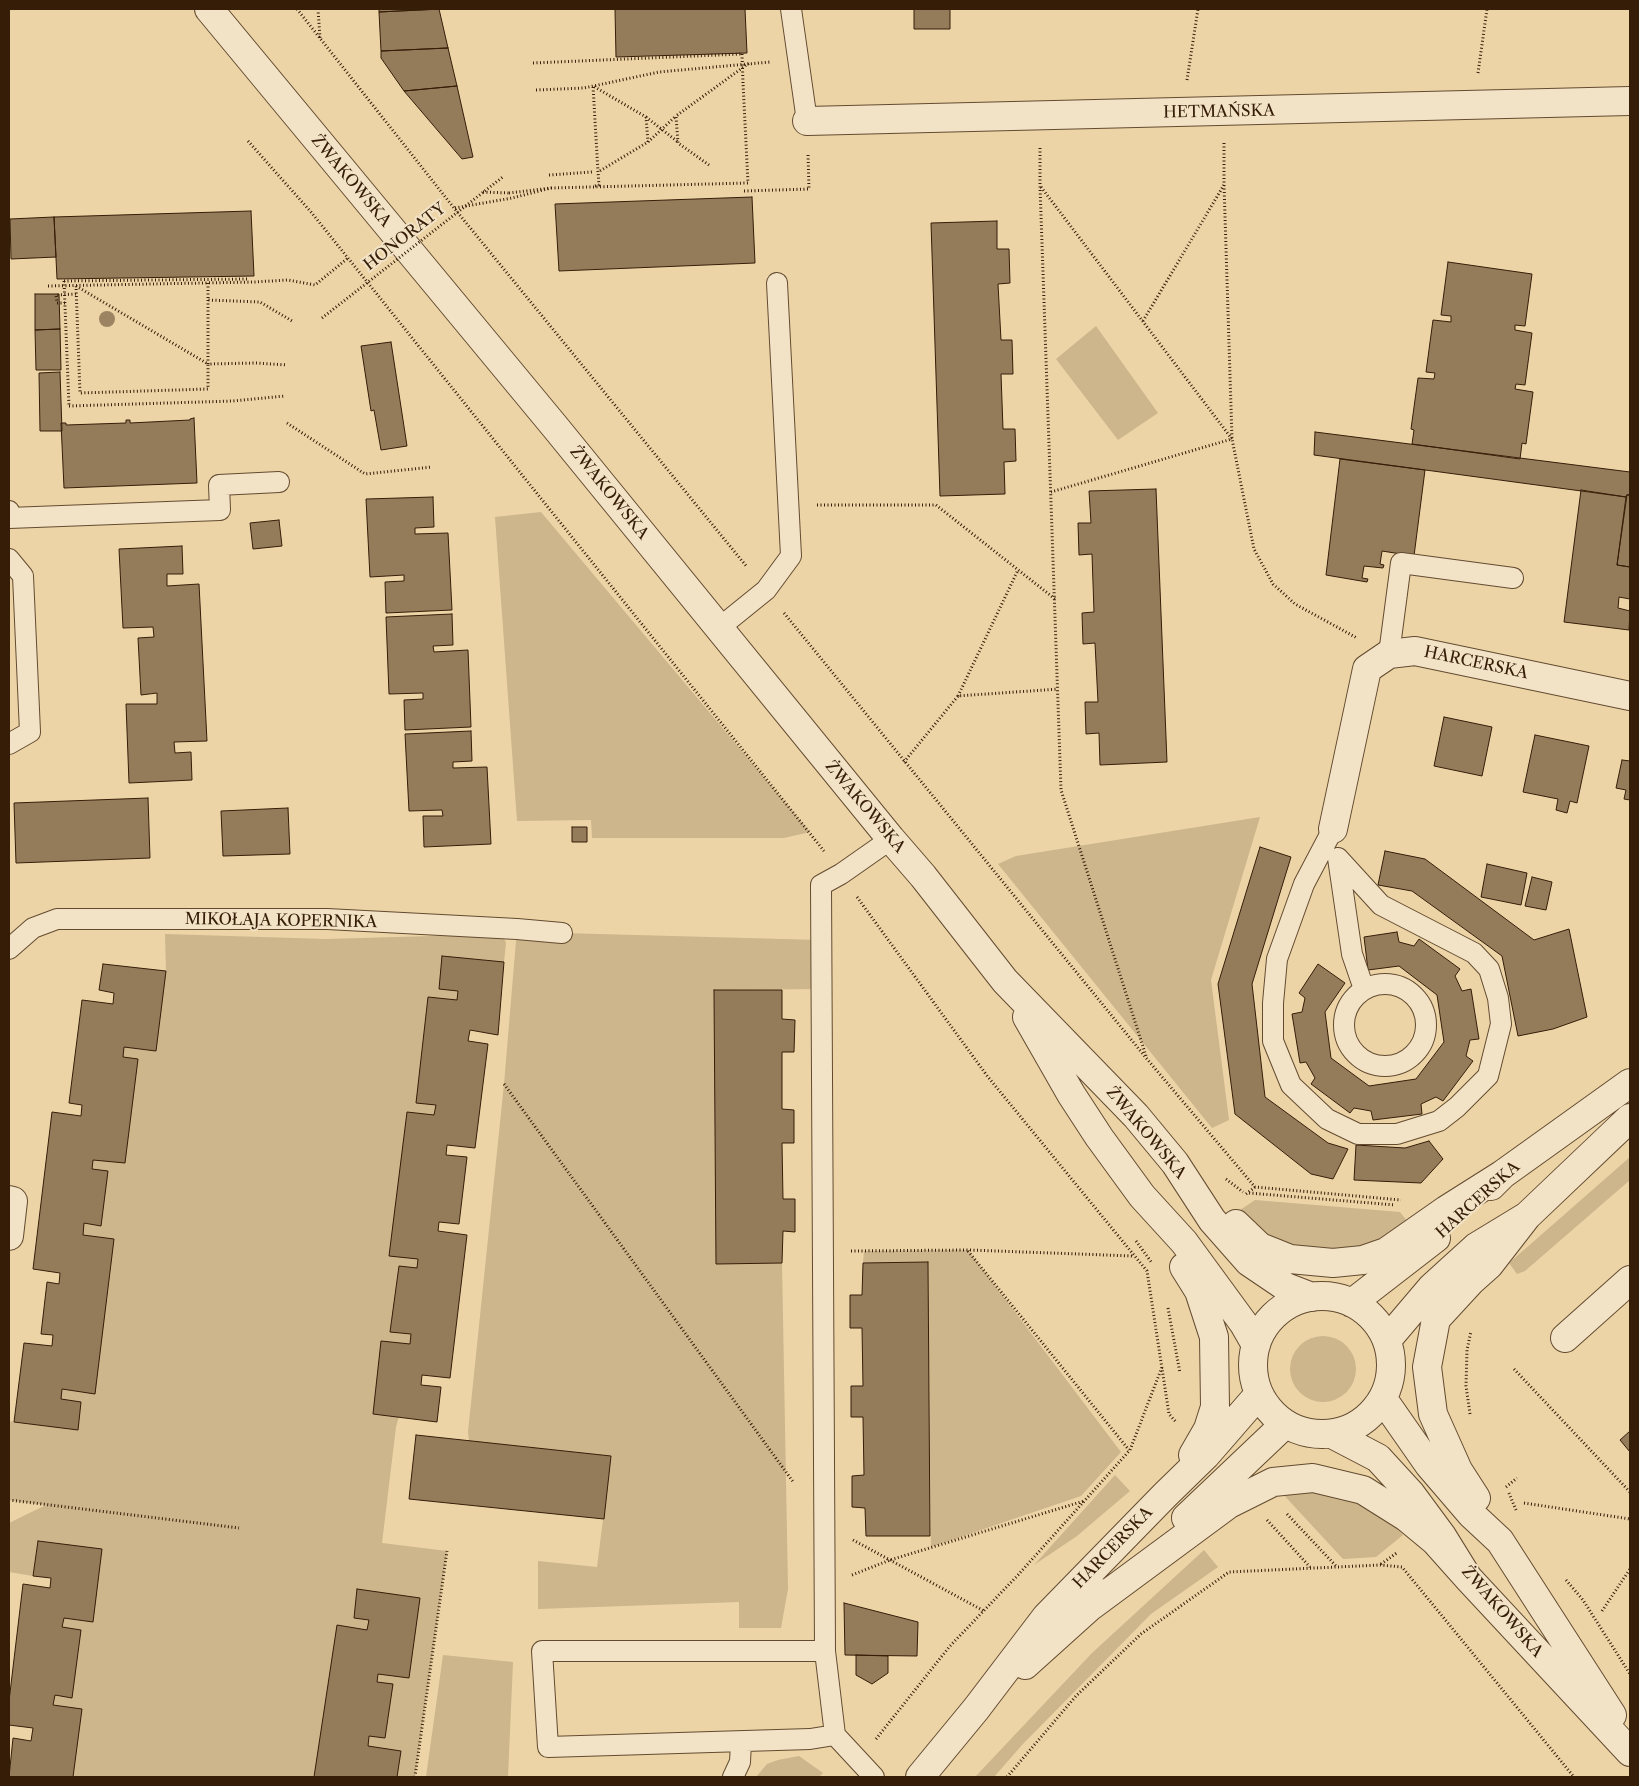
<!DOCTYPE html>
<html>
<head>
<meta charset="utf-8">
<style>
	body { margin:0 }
	#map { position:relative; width:1639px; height:1786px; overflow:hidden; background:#ecd4a7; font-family:"Libre Caslon Text",serif }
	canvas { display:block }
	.frame { position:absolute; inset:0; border:10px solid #351d08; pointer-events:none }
</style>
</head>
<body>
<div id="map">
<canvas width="1639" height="1786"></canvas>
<div class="frame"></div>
</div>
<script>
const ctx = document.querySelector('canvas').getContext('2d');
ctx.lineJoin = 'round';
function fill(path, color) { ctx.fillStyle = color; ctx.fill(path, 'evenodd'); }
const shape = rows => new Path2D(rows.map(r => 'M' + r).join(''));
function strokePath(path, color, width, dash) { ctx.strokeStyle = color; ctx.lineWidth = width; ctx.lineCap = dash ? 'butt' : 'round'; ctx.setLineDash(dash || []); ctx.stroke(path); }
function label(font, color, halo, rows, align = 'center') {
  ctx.font = font + ' "Libre Caslon Text",serif'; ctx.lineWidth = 4; ctx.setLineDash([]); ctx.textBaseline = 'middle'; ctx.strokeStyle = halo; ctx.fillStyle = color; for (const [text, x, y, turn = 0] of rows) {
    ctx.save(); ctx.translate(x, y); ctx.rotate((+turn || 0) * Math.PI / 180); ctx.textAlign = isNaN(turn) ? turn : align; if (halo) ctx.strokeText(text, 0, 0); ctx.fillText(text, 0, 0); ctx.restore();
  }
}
fill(shape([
	[1096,326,1158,413,1118,440,1056,359],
	[541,512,810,832,784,838,592,838,591,820,517,821,495,517],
	[1260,817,1211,980,1229,1120,1212,1128,998,864,1016,856],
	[517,929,562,933,820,940,821,989,714,990,717,1264,782,1263,788,1589,781,1628,739,1628,739,1602,538,1609,538,1561,597,1567,611,1456,469,1441,468,1432,504,1084],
	[165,934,326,939,502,934,506,943,504,962,475,959,450,1104,419,1343,396,1427,382,1543,447,1551,415,1777,41,1777,73,1546,38,1541,33,1576,9,1572,9,1523,46,1505,9,1500,9,1421,52,1427,98,1095,131,967,166,971],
	[1630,1157,1630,1180,1525,1271,1517,1274,1509,1263],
	[1255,1200,1400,1212,1410,1225,1379,1242,1350,1251,1324,1254,1274,1241,1261,1231,1240,1210],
	[968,1250,1121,1452,1081,1496,931,1547,928,1262,863,1263,864,1251],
	'1290 1369a33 33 0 1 1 66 0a33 33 0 1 1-66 0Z',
	[1115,1475,1130,1491,1077,1536,1034,1565],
	[1318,1488,1349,1494,1385,1514,1403,1535,1376,1557,1343,1559,1281,1492],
	[1204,1550,1218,1567,1151,1614,1022,1745,994,1777,975,1777,1092,1653],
	[443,1655,513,1662,508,1777,426,1777],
	[799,1756,823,1773,819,1777,756,1777,767,1764,778,1760]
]), '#cdb58c');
const building = shape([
	[379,9,442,9,379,12,379,9],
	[439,9,448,48,381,51,379,12,439,9],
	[615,9,745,9,747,53,616,57,615,9],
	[914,9,950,9,950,29,914,29,914,9],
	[448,48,457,86,404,91,381,58,381,51,448,48],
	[457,86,473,157,462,159,404,91,457,86],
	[752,197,755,263,559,271,555,204,752,197],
	[251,211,254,276,57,279,54,217,251,211],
	[54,217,56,257,11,259,10,219,54,217],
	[997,221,997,249,1009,249,1010,283,998,284,1001,340,1012,340,1013,374,1001,374,1003,429,1015,429,1016,461,1004,462,1005,494,940,496,931,223,997,221],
	[1448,262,1532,274,1525,326,1515,325,1515,330,1532,333,1525,385,1516,384,1515,389,1533,392,1526,444,1522,443,1520,459,1412,444,1414,430,1411,429,1418,378,1434,379,1435,373,1426,372,1433,320,1451,322,1451,316,1441,315,1448,262],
	[35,294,59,294,60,329,35,330,35,294],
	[60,329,61,370,36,370,35,330,60,329],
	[391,342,407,446,381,450,374,410,371,411,361,346,391,342],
	[60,372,62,431,40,431,39,373,60,372],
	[194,418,197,483,64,488,61,423,66,423,66,425,126,423,126,420,130,420,130,423,190,420,190,419,194,418],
	[1315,432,1630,472,1630,495,1627,495,1626,497,1314,455,1315,432],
	[1340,459,1425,470,1414,556,1382,551,1380,564,1384,565,1383,568,1364,566,1362,578,1368,579,1367,582,1326,575,1340,459],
	[1156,489,1167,762,1100,765,1099,733,1086,734,1085,702,1098,702,1095,643,1083,644,1082,613,1094,612,1092,554,1079,555,1078,523,1091,523,1089,491,1156,489],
	[1581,490,1626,497,1617,565,1630,567,1630,599,1619,597,1618,608,1630,611,1629,630,1564,622,1581,490],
	[1627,495,1630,495,1630,567,1617,565,1627,495],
	[433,497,434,527,415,528,415,534,448,533,452,610,386,613,385,582,404,581,404,575,370,577,366,499,433,497],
	[279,520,282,546,253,549,250,523,279,520],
	[182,546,183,574,167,574,167,586,199,584,207,741,174,742,175,753,191,752,192,780,129,783,126,704,157,704,157,693,141,695,138,638,154,637,153,627,123,628,119,549,182,546],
	[452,614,453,645,433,646,434,652,468,650,471,727,405,730,404,700,423,699,423,693,389,694,386,617,452,614],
	[1444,717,1492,727,1482,776,1434,766,1444,717],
	[471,731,472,761,453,762,453,768,487,767,491,844,424,847,423,816,443,816,442,810,409,811,405,734,471,731],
	[1535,735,1589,746,1577,803,1570,801,1567,813,1556,810,1558,799,1523,792,1535,735],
	[1622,760,1630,761,1630,800,1624,799,1626,790,1616,788,1622,760],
	[148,798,150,858,16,863,14,803,148,798],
	[288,808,290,854,223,856,221,811,288,808],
	[572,827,587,827,587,842,572,842,572,827],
	[1260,847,1291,857,1252,984,1265,1097,1328,1143,1348,1149,1333,1179,1311,1174,1235,1114,1218,984,1260,847],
	[1385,851,1425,859,1534,940,1569,929,1587,1017,1553,1029,1518,1036,1502,956,1412,891,1378,885,1385,851],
	[1487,864,1527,873,1521,905,1481,897,1487,864],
	[1532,877,1552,882,1546,910,1525,906,1532,877],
	[1397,932,1399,942,1414,946,1419,939,1460,969,1455,976,1462,991,1471,989,1479,1039,1470,1040,1466,1056,1473,1061,1443,1101,1436,1097,1421,1104,1422,1114,1373,1120,1371,1111,1354,1108,1350,1113,1311,1084,1315,1078,1306,1062,1300,1063,1292,1014,1302,1012,1305,998,1299,993,1318,964,1345,983,1325,1012,1331,1058,1369,1086,1416,1079,1444,1042,1437,995,1399,966,1368,970,1364,937,1397,932],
	[442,956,504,962,498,1035,470,1030,468,1041,488,1044,475,1148,447,1145,446,1155,467,1157,459,1224,439,1222,438,1231,467,1235,450,1378,422,1375,421,1385,441,1387,437,1422,373,1414,381,1341,410,1344,411,1334,390,1332,399,1266,417,1268,418,1259,389,1256,407,1112,434,1115,436,1105,416,1103,428,997,457,1000,458,991,439,989,442,956],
	[103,964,166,971,156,1051,124,1047,123,1057,138,1059,125,1163,93,1160,92,1169,108,1171,101,1226,84,1223,83,1235,114,1239,95,1394,62,1389,61,1399,81,1402,78,1430,14,1422,24,1343,52,1346,53,1335,41,1334,47,1282,59,1284,60,1273,33,1269,52,1112,81,1116,82,1105,69,1103,82,1000,113,1004,114,993,99,990,103,964],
	[714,990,782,990,782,1019,795,1020,794,1052,782,1052,782,1109,794,1110,794,1143,782,1143,783,1199,795,1199,795,1232,783,1231,782,1263,716,1264,714,990],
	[1429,1141,1443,1159,1421,1183,1354,1180,1356,1145,1405,1148,1429,1141],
	[928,1262,930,1536,866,1536,865,1508,852,1507,852,1476,864,1475,863,1417,851,1417,851,1386,863,1386,862,1328,850,1328,850,1295,862,1295,863,1263,928,1262],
	[1630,1431,1630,1452,1620,1440,1630,1431],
	[416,1435,611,1456,604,1519,409,1499,416,1435],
	[38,1541,102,1549,93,1622,64,1618,62,1627,81,1630,72,1698,55,1695,53,1705,82,1709,73,1777,9,1777,13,1738,31,1741,33,1728,9,1725,9,1701,23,1584,50,1588,51,1578,33,1576,38,1541],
	[357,1589,420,1598,409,1678,378,1674,377,1682,393,1684,385,1738,369,1736,368,1746,401,1751,397,1777,314,1777,337,1625,367,1630,369,1620,354,1618,357,1589],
	[844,1603,918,1622,917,1656,845,1655,844,1603],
	[856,1655,888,1656,888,1673,872,1684,856,1675,856,1655]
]);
fill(building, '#947c5b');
strokePath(building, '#351d08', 1);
const service = shape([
	[791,9,807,121],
	[9,511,9,518,220,510,219,485,279,482],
	[9,559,23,576,30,732,9,744],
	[719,628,766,590,791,556,777,283],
	[1389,654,1401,563,1513,578],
	[1333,829,1304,884,1277,959,1273,1003,1273,1041,1291,1085,1327,1119,1358,1134,1397,1134,1439,1121,1457,1107,1488,1076,1501,1024,1498,998,1489,969,1474,953,1381,905,1338,858],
	[1338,858,1352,954,1364,989],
	[9,949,33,928,57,919,327,919,517,929,562,933],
	'1344 1025a41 41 0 1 1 82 0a41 41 0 1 1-82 0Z',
	[825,1651,542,1651,548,1747,810,1739,835,1735],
	[733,1777,740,1762,741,1742],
	[874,1777,835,1735,825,1651,821,885,841,874,891,839]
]);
const pedestrian = shape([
	[9,1200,13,1201,9,1236]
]);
const minor = shape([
	[807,121,1630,101],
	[1333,829,1367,669,1389,654,1415,651,1630,696],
	[1565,1338,1630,1280]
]);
const tertiary = shape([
	[209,9,556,428,891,839,923,876,1005,981,1136,1116,1175,1163,1212,1220,1249,1262,1286,1287,1312,1297],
	[1027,1017,1071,1094,1099,1137,1142,1196,1184,1242,1244,1324,1256,1345],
	[1491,1186,1503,1174,1630,1083],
	[1236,1224,1260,1247,1290,1259,1333,1263,1363,1260,1386,1252,1446,1210,1503,1174],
	[1184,1267,1199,1291,1214,1337,1215,1407,1208,1429,1193,1455],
	'1253 1365a69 69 0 1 1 138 0a69 69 0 1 1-138 0Z',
	[1352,1303,1436,1238],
	[1387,1340,1432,1287,1476,1247,1527,1216,1630,1118],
	[1383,1399,1429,1465,1471,1514,1500,1541,1612,1715],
	[1332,1434,1378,1458,1411,1494,1442,1536,1468,1578,1630,1752],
	[1476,1498,1458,1470,1433,1414,1427,1367,1436,1319,1471,1281,1489,1265,1527,1216],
	[1186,1518,1285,1424],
	[1091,1606,1229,1504,1273,1482,1313,1478,1363,1490,1406,1517,1435,1541,1468,1578],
	[1025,1665,1105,1593],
	[920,1777,976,1709,1046,1617,1165,1495,1206,1455,1259,1394]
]);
strokePath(service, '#634b30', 22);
strokePath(pedestrian, '#634b30', 30);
strokePath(minor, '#634b30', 30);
strokePath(tertiary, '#634b30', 30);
strokePath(shape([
	[297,9,454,208,747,567],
	[318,9,320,38],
	[533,63,742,54],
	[1478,73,1487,9],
	[1187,80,1198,9],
	[536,90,584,88,659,72,770,62],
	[646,117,678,142],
	[248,141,311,212,824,851],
	[648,142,646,117,593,86,598,172,648,142,676,116],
	[1224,143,1224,184,1232,439,1254,549,1273,584,1295,604,1357,638],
	[1040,148,1040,186,1061,790,1146,1056],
	[709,165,678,143,676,116,749,63],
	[549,175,592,172],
	[595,186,599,185,598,172],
	[1041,187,1232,439,1051,492],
	[551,188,748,183,743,83],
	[744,191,809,189,808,154],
	[483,192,509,193],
	[455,208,512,198,551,188],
	[64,281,247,279],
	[208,283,208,300,260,302,292,321],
	[48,286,254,282,288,280,315,285,348,258],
	[76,286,208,364,208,389,80,393,76,286],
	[208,300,208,364,256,363,287,365],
	[65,303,57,303,56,295,76,294],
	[1143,321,1224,185],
	[69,406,233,401,285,396],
	[287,423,365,474,432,467],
	[817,505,936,505,1055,599],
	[784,613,1147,1059,1255,1187,1401,1200],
	[958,696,1018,570],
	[904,762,958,696,1058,689],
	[857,897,988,1077,1147,1271,1169,1414,1176,1422],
	[504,1084,794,1483],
	[1226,1179,1243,1192],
	[1249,1193,1395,1205],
	[1246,1194,1255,1187],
	[1136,1241,1152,1263],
	[851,1251,968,1250,1134,1256],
	[968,1251,1129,1450],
	[1168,1308,1180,1373],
	[1514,1369,1630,1492],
	[1470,1414,1466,1386,1467,1350,1471,1331],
	[1506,1487,1517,1478],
	[1509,1493,1516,1510],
	[9,1500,239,1528],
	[1524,1503,1630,1519],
	[1287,1514,1336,1566],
	[1267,1520,1310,1567],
	[853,1540,984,1611],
	[1381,1564,1398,1552],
	[852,1575,890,1560,1084,1501],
	[1566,1580,1583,1600,1630,1674],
	[1602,1611,1630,1569],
	[876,1739,950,1646,1018,1575,1130,1450,1162,1367],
	[415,1777,447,1551],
	[1007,1777,1076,1696,1141,1634,1229,1572,1380,1565,1402,1567,1574,1777]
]), '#351d08', 3, [1, 2.5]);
strokePath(service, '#f3e3c6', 20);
strokePath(pedestrian, '#f3e3c6', 28);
strokePath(minor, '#f3e3c6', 28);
strokePath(tertiary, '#f3e3c6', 28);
strokePath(shape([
	[742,54,743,83],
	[509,193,551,188],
	[64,281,69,406],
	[322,318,504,176]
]), '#351d08', 3, [1, 2.5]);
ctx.fillStyle = '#9c8462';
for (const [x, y] of [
	[107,319]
]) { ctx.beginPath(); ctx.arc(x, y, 8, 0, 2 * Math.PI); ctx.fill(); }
label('16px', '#351d08', '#f3e3c6', [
	["HETMAŃSKA",1219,112,-1],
	["ŻWAKOWSKA",351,181,50],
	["HONORATY",405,237,-38],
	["ŻWAKOWSKA",609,493,51],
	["HARCERSKA",1476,663,12],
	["ŻWAKOWSKA",865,807,50],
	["MIKOŁAJA KOPERNIKA",281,921,1],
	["ŻWAKOWSKA",1146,1133,50],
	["HARCERSKA",1478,1200,-42],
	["HARCERSKA",1113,1548,-46],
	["ŻWAKOWSKA",1502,1612,49]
]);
</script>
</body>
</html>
